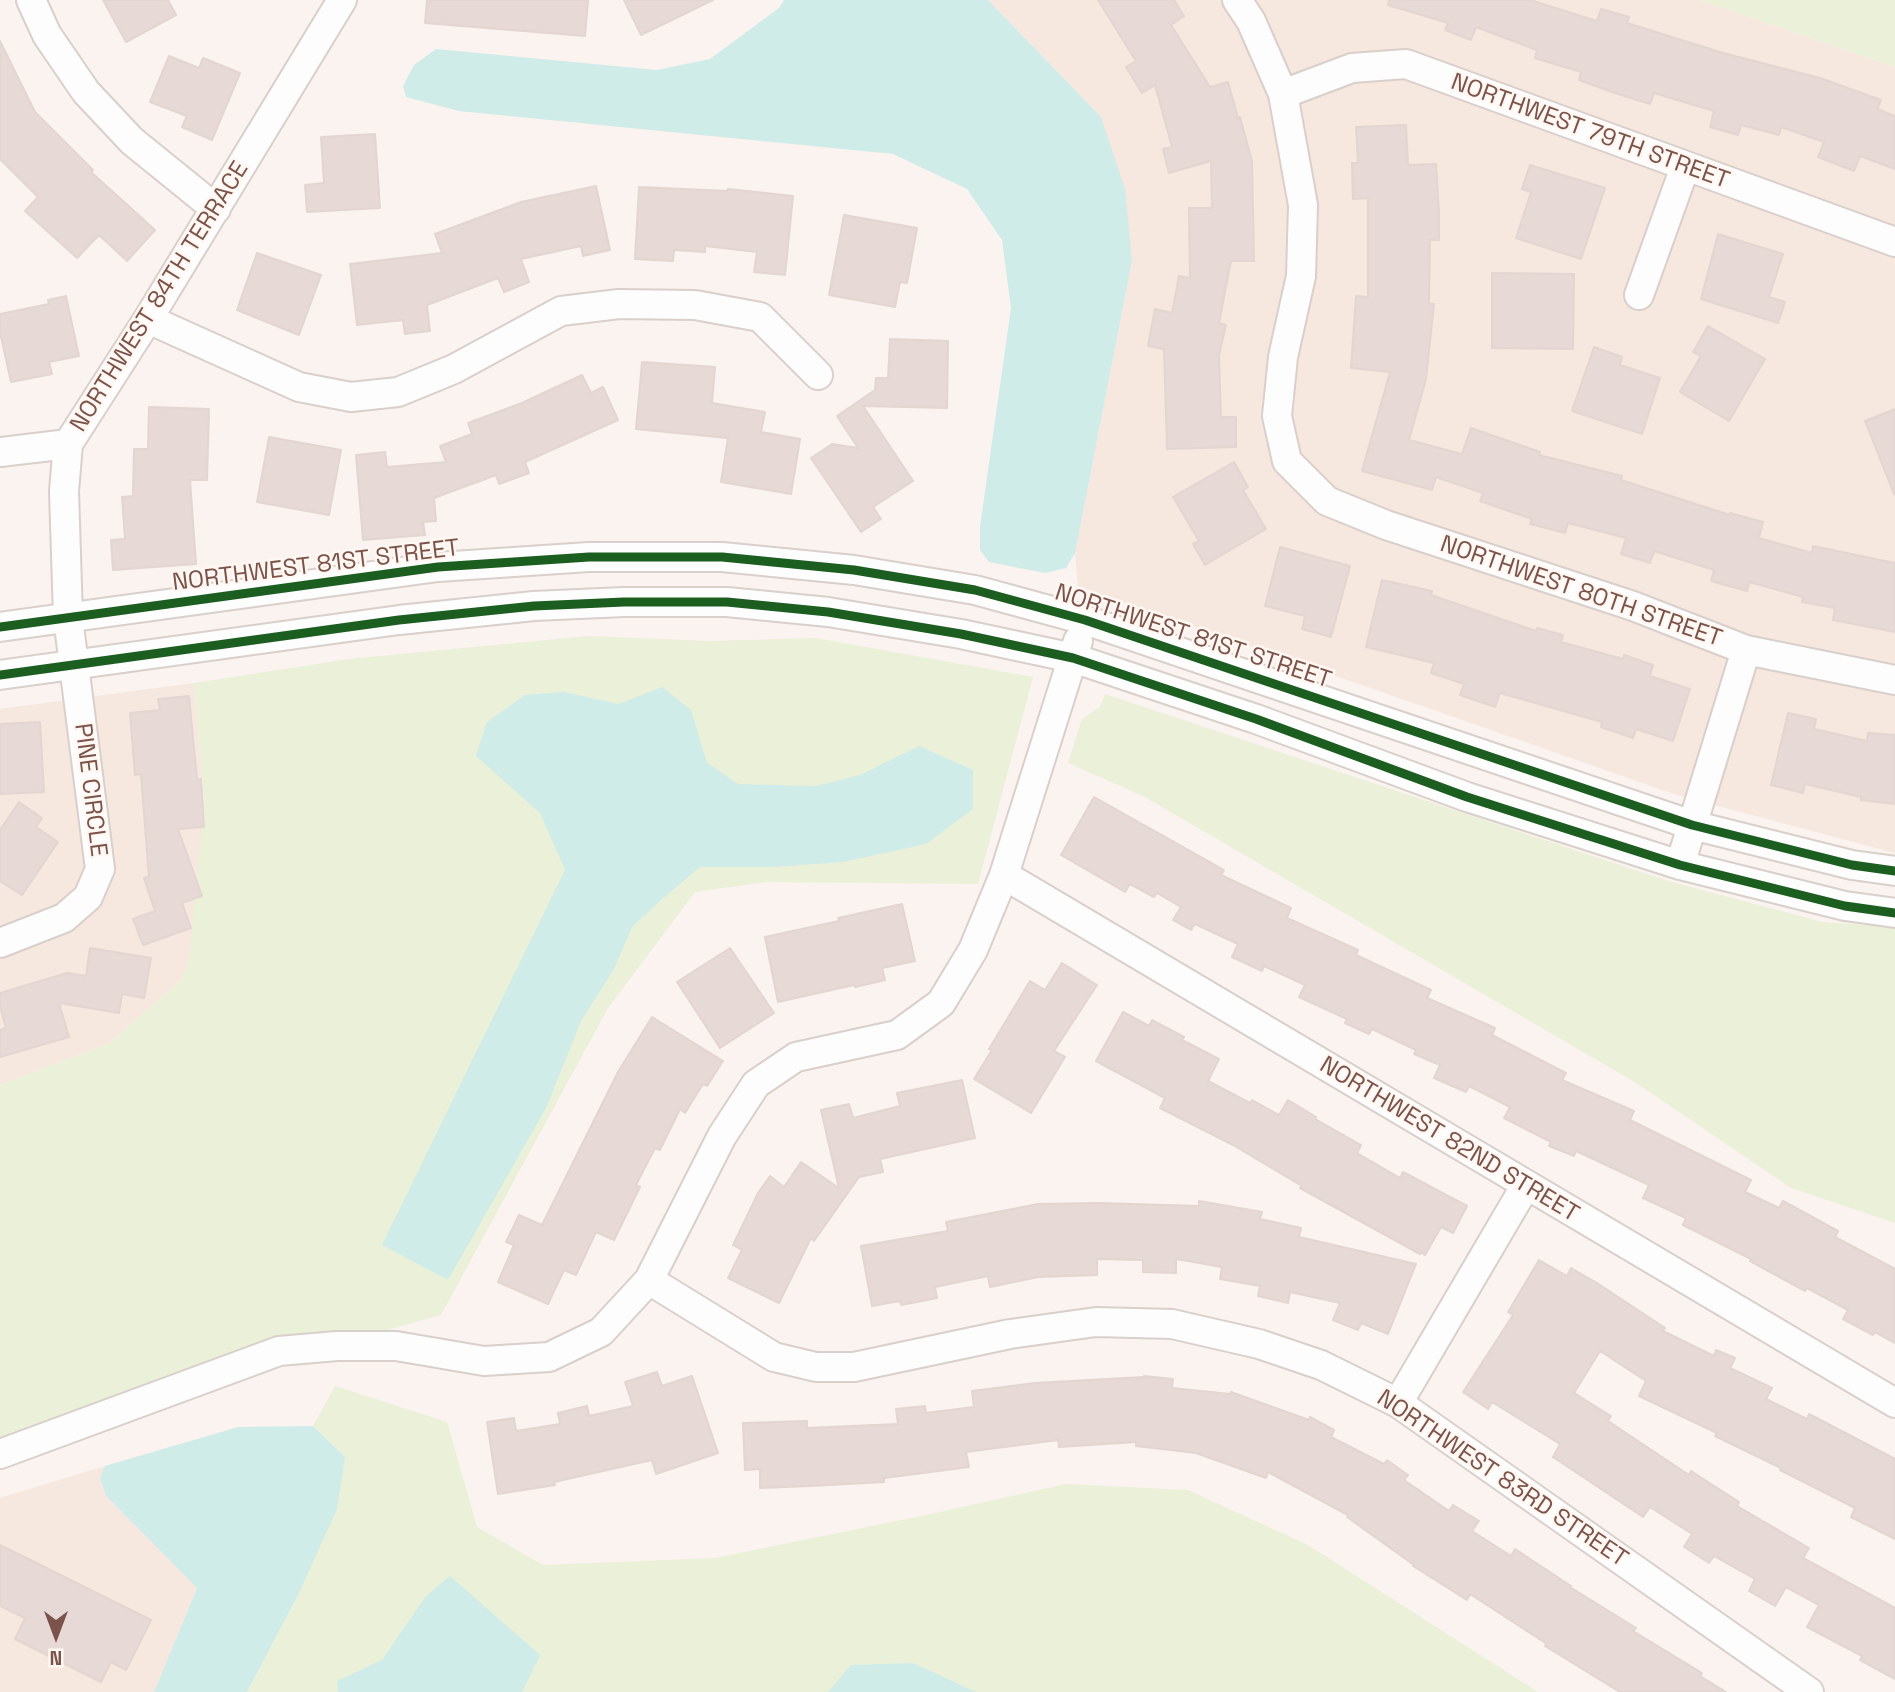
<!DOCTYPE html>
<html>
<head>
<meta charset="utf-8">
<style>
	body { margin:0 }
	#map { position:relative; width:1895px; height:1692px; overflow:hidden; background:#faf3ef; font-family:"Space Grotesk",sans-serif }
	canvas { display:block }
	.north { position:absolute; left:21px; top:1601px; width:70px; height:70px; -webkit-text-stroke:5px #fff7f2; paint-order:stroke; rotate:180deg; font-size:19px; font-weight:700; line-height:28px; text-align:center; color:#7b534b }
	.north::after { content:''; display:block; margin:auto; width:24px; height:32px; background:#7b534b; clip-path:polygon(50% 0,100% 100%,50% 72%,0 100%) }
</style>
</head>
<body>
<div id="map">
<canvas width="1895" height="1692"></canvas>
<div class="north">N</div>
</div>
<script>
const ctx = document.querySelector('canvas').getContext('2d');
ctx.lineJoin = 'round';
function fill(path, color) { ctx.fillStyle = color; ctx.fill(path, 'evenodd'); }
const shape = rows => new Path2D(rows.map(r => 'M' + r).join(''));
function strokePath(path, color, width, dash) { ctx.strokeStyle = color; ctx.lineWidth = width; ctx.lineCap = dash ? 'butt' : 'round'; ctx.setLineDash(dash || []); ctx.stroke(path); }
function label(font, color, halo, rows, align = 'center') {
  ctx.font = font + ' "Space Grotesk",sans-serif'; ctx.lineWidth = 5; ctx.setLineDash([]); ctx.textBaseline = 'middle'; ctx.strokeStyle = halo; ctx.fillStyle = color; for (const [text, x, y, turn = 0] of rows) {
    ctx.save(); ctx.translate(x, y); ctx.rotate((+turn || 0) * Math.PI / 180); ctx.textAlign = isNaN(turn) ? turn : align; if (halo) ctx.strokeText(text, 0, 0); ctx.fillText(text, 0, 0); ctx.restore();
  }
}
fill(shape([
	[988,0,1699,0,1895,67,1895,853,1677,795,1078,586,1075,553,1132,261,1101,117],
	[194,683,212,895,183,978,109,1043,0,1085,0,709],
	[105,1466,100,1478,106,1496,197,1588,154,1692,0,1692,0,1498]
]), '#f6e7df');
fill(shape([
	[1699,0,1895,0,1895,67],
	[588,636,710,641,816,638,1033,677,978,884,766,882,695,892,608,1008,441,1315,0,1440,0,1085,109,1043,183,978,189,960,204,801,194,683,349,659],
	[1105,694,1668,881,1823,922,1895,927,1895,1223,1791,1188,1633,1081,1143,796,1068,763,1082,719,1100,707],
	[335,1386,447,1422,477,1527,543,1565,715,1558,926,1515,1066,1484,1188,1490,1308,1545,1538,1692,247,1692,298,1595,345,1457,313,1426]
]), '#ebf0d9');
fill(shape([
	[784,0,988,0,1101,117,1125,189,1132,261,1075,553,1066,568,1045,573,989,562,980,550,980,527,1011,308,1002,240,967,189,893,154,459,111,406,97,403,86,414,65,436,49,657,70,710,59,779,8],
	[662,687,691,710,707,763,738,784,816,786,860,775,919,746,973,770,973,809,926,844,843,862,773,867,700,867,663,898,632,927,614,969,581,1021,546,1108,448,1280,382,1245,565,870,540,813,476,756,487,722,525,695,564,692,619,704],
	[313,1426,345,1457,337,1509,298,1595,247,1692,154,1692,197,1588,106,1496,100,1478,105,1466,238,1427],
	[450,1576,540,1655,522,1692,338,1692,337,1681,382,1660,426,1596],
	[913,1663,976,1692,828,1692,851,1665]
]), '#cfece9');
const building = shape([
	[103,0,168,0,176,15,126,42,103,0],
	[427,0,588,0,585,36,425,23,427,0],
	[624,0,713,0,641,35,624,0],
	[1098,0,1174,0,1184,16,1171,25,1210,87,1228,82,1238,118,1240,117,1252,161,1254,261,1231,261,1219,323,1226,325,1219,355,1221,417,1236,417,1236,447,1167,449,1164,349,1148,346,1155,309,1172,313,1179,276,1190,278,1189,208,1212,208,1211,161,1169,173,1163,149,1172,147,1155,85,1142,93,1126,67,1136,61,1098,0],
	[1389,0,1530,0,1597,21,1601,9,1629,17,1627,23,1723,53,1820,78,1881,100,1877,109,1895,116,1895,169,1860,156,1854,171,1818,157,1824,142,1781,127,1779,135,1741,125,1738,135,1710,127,1714,111,1654,93,1650,104,1615,93,1579,80,1581,72,1535,58,1537,50,1476,27,1471,40,1445,30,1448,23,1388,5,1389,0],
	[0,41,35,112,93,170,91,172,155,230,127,261,99,235,77,258,25,211,38,197,0,159,0,41],
	[169,56,199,68,203,58,240,73,212,140,182,127,187,116,150,102,169,56],
	[1406,125,1408,165,1436,164,1439,212,1439,240,1430,240,1429,304,1434,304,1426,379,1409,440,1462,454,1471,428,1540,452,1539,455,1622,476,1621,480,1730,515,1730,513,1763,522,1759,538,1812,553,1813,546,1895,563,1895,632,1833,620,1835,608,1802,602,1803,597,1749,582,1747,591,1711,581,1714,570,1654,551,1650,563,1621,554,1626,538,1568,523,1565,533,1530,524,1532,519,1480,501,1483,493,1436,477,1432,490,1362,471,1390,372,1351,368,1356,296,1368,297,1368,198,1353,199,1352,163,1358,163,1356,127,1406,125],
	[375,134,380,208,307,212,305,185,324,183,321,137,375,134],
	[1530,165,1605,188,1581,259,1516,238,1531,192,1522,189,1530,165],
	[596,186,610,250,583,256,581,246,521,259,529,282,504,292,498,278,427,305,430,331,405,334,403,320,357,325,350,264,442,253,435,234,521,202,596,186],
	[639,187,727,191,728,189,793,196,785,275,754,272,757,252,705,246,705,252,674,250,673,261,635,259,639,187],
	[844,215,917,228,907,283,900,282,895,307,829,295,844,215],
	[1718,234,1783,254,1769,297,1785,302,1778,323,1701,299,1718,234],
	[257,253,321,275,299,335,237,310,257,253],
	[1492,273,1574,274,1573,349,1492,348,1492,273],
	[66,296,79,356,49,362,52,374,11,382,0,332,0,314,49,304,48,300,66,296],
	[1708,326,1765,359,1729,421,1680,392,1701,356,1693,352,1708,326],
	[890,339,948,341,947,408,863,406,913,481,873,507,881,519,861,532,811,458,832,444,858,448,837,416,875,390,876,378,888,378,890,339],
	[1594,347,1622,357,1620,365,1660,378,1642,434,1572,411,1594,347],
	[642,362,715,367,712,403,765,412,761,432,800,439,791,494,721,482,728,438,636,429,642,362],
	[582,375,591,393,603,387,618,420,525,462,529,473,499,484,496,475,434,498,436,521,423,522,425,535,363,540,356,455,385,452,387,467,446,462,440,446,472,434,468,423,522,403,582,375],
	[149,407,209,409,207,480,190,480,196,564,113,570,111,540,125,539,122,497,133,496,134,449,148,449,149,407],
	[1895,409,1895,494,1894,494,1865,421,1895,409],
	[269,437,341,450,329,515,257,502,269,437],
	[1234,462,1248,487,1243,490,1266,529,1205,565,1193,544,1199,541,1173,497,1234,462],
	[1280,547,1350,566,1331,637,1302,629,1305,616,1265,606,1280,547],
	[1382,580,1432,591,1431,595,1536,631,1537,628,1563,635,1561,642,1623,659,1624,655,1653,665,1650,676,1690,689,1673,741,1636,729,1633,738,1601,727,1602,722,1500,693,1495,707,1460,695,1464,684,1431,673,1434,663,1366,647,1382,580],
	[189,696,197,780,201,779,204,827,178,829,202,896,182,903,191,928,143,945,133,919,155,911,144,878,149,877,141,774,135,775,130,713,160,710,158,699,189,696],
	[1788,713,1816,719,1814,729,1867,741,1868,733,1895,735,1895,804,1861,800,1861,797,1805,784,1803,793,1771,785,1788,713],
	[40,722,44,792,0,794,0,724,40,722],
	[1094,797,1224,870,1221,875,1291,908,1287,918,1358,950,1356,955,1431,990,1427,998,1495,1028,1492,1035,1566,1073,1562,1080,1634,1111,1630,1120,1751,1180,1745,1192,1779,1208,1783,1201,1838,1231,1835,1237,1895,1269,1895,1343,1875,1332,1873,1335,1843,1319,1848,1310,1807,1288,1805,1291,1750,1261,1751,1259,1683,1225,1686,1218,1643,1198,1649,1185,1576,1151,1574,1156,1549,1146,1551,1142,1504,1118,1510,1107,1469,1086,1466,1092,1434,1078,1440,1065,1414,1054,1416,1050,1372,1029,1369,1034,1345,1023,1347,1019,1299,997,1305,985,1264,966,1262,971,1232,957,1238,944,1195,924,1191,930,1173,920,1181,907,1157,893,1154,897,1130,884,1125,892,1061,855,1094,797],
	[19,802,42,818,36,827,58,842,22,895,0,881,0,830,19,802],
	[902,904,915,961,882,968,885,980,855,987,854,985,778,1002,765,937,839,921,838,918,902,904],
	[90,948,151,958,144,998,122,994,119,1013,59,1003,69,1037,0,1057,0,1030,6,1028,0,1006,0,993,67,973,86,976,90,948],
	[730,948,774,1013,720,1048,677,982,730,948],
	[1062,963,1097,985,1054,1051,1065,1057,1031,1113,974,1079,992,1050,989,1049,1030,981,1045,990,1062,963],
	[1123,1012,1149,1026,1152,1020,1184,1037,1182,1040,1219,1059,1208,1081,1250,1103,1252,1100,1279,1115,1288,1100,1316,1117,1315,1119,1361,1145,1357,1153,1400,1178,1403,1172,1467,1206,1453,1233,1441,1227,1425,1255,1421,1252,1420,1254,1300,1188,1302,1186,1233,1145,1160,1108,1165,1098,1096,1061,1123,1012],
	[652,1017,723,1061,707,1086,703,1084,685,1113,680,1109,660,1150,655,1148,636,1185,640,1187,614,1240,596,1232,576,1275,564,1270,548,1304,498,1282,514,1245,506,1242,519,1215,542,1225,618,1072,652,1017],
	[962,1080,975,1138,880,1159,883,1172,859,1177,814,1241,811,1238,779,1303,728,1278,742,1250,733,1245,758,1193,770,1176,784,1187,801,1162,839,1188,821,1110,849,1104,853,1118,900,1106,897,1093,962,1080],
	[1199,1201,1262,1212,1260,1219,1301,1228,1299,1237,1416,1264,1388,1334,1361,1323,1358,1330,1333,1320,1340,1303,1290,1292,1288,1303,1258,1296,1260,1286,1220,1279,1222,1267,1176,1259,1176,1273,1143,1272,1143,1260,1097,1259,1097,1275,1038,1277,990,1287,988,1276,935,1287,937,1298,901,1305,900,1301,872,1306,861,1246,948,1231,946,1222,1038,1204,1098,1203,1199,1206,1199,1201],
	[1539,1260,1567,1276,1571,1268,1597,1283,1665,1328,1663,1331,1714,1356,1716,1350,1735,1358,1730,1368,1772,1388,1766,1399,1807,1419,1809,1414,1895,1459,1895,1539,1851,1517,1855,1508,1780,1470,1781,1468,1715,1436,1717,1433,1639,1396,1646,1381,1600,1351,1574,1393,1611,1416,1608,1421,1689,1475,1691,1471,1739,1502,1737,1506,1809,1548,1803,1558,1895,1608,1895,1679,1860,1660,1862,1656,1807,1627,1819,1605,1786,1587,1775,1606,1749,1591,1755,1579,1714,1556,1709,1563,1684,1547,1692,1534,1650,1507,1643,1517,1553,1457,1560,1444,1492,1402,1488,1409,1463,1392,1513,1315,1508,1312,1539,1260],
	[657,1372,662,1386,692,1376,718,1453,656,1474,652,1460,554,1482,555,1485,498,1494,487,1422,514,1418,516,1431,560,1424,558,1413,587,1406,589,1416,633,1406,625,1382,657,1372],
	[1144,1376,1173,1379,1172,1388,1230,1394,1231,1392,1309,1420,1310,1417,1334,1430,1331,1437,1384,1464,1387,1460,1408,1475,1404,1480,1449,1511,1453,1505,1479,1521,1472,1531,1511,1556,1515,1549,1571,1586,1570,1587,1636,1628,1633,1631,1702,1673,1700,1676,1726,1692,1620,1692,1545,1646,1547,1644,1470,1594,1467,1600,1413,1566,1414,1565,1347,1517,1348,1515,1268,1472,1266,1478,1196,1453,1136,1446,1136,1442,1059,1447,1058,1440,966,1452,969,1467,884,1478,884,1482,810,1486,760,1488,760,1469,745,1470,743,1423,807,1421,807,1428,898,1424,896,1409,925,1406,926,1413,974,1407,972,1391,1035,1383,1144,1377,1144,1376],
	[0,1545,151,1620,126,1670,111,1662,101,1682,15,1639,25,1618,0,1606,0,1545]
]);
fill(building, '#e6d9d6');
strokePath(building, '#e3d5d0', 2);
const minor = shape([
	[31,0,47,35,86,92,132,141,216,209],
	[1237,0,1251,21,1283,94,1303,205,1301,276,1283,357,1277,416,1287,461,1327,501,1386,525,1633,606,1746,650,1895,680],
	[1283,94,1352,68,1406,64,1895,242],
	[1639,295,1685,167],
	[148,319,299,387,351,397,398,392,454,369,561,311,619,304,695,305,760,317,818,375],
	[0,452,68,444],
	[0,627,438,567,589,557,722,557,854,570,975,590,1085,620,1692,825,1852,865,1895,871],
	[0,675,399,620,534,606,624,602,727,602,828,612,961,634,1073,658,1256,719,1467,797,1680,865,1845,906,1895,913],
	[1680,865,1746,650],
	[1004,875,1895,1403],
	[0,943,64,918,88,897,100,869,68,618,64,491,68,444,148,319,342,0],
	[649,1280,774,1357,816,1367,854,1367,1010,1334,1096,1322,1172,1324,1259,1344,1321,1365,1398,1403,1809,1692],
	[1398,1403,1526,1185],
	[0,1454,279,1351,337,1346,396,1346,484,1361,549,1357,601,1332,649,1280,722,1136,756,1084,796,1057,897,1035,941,1003,973,950,1004,875,1078,641]
]);
strokePath(minor, '#d9cfcb', 32);
strokePath(minor, '#fefdfd', 28);
strokePath(shape([
	[0,627,438,567,589,557,722,557,854,570,975,590,1085,620,1692,825,1852,865,1895,871],
	[0,675,399,620,534,606,624,602,727,602,828,612,961,634,1073,658,1256,719,1467,797,1680,865,1845,906,1895,913]
]), '#1b5e20', 9);
label('24px', '#7b534b', '#fff7f2', [
	["NORTHWEST 79TH STREET",1590,132,20],
	["NORTHWEST 84TH TERRACE",160,297,-58],
	["NORTHWEST 81ST STREET",316,566,-7],
	["NORTHWEST 80TH STREET",1581,592,19],
	["NORTHWEST 81ST STREET",1193,637,18],
	["PINE CIRCLE",90,790,83],
	["NORTHWEST 82ND STREET",1449,1140,31],
	["NORTHWEST 83RD STREET",1502,1479,34]
]);
</script>
</body>
</html>
